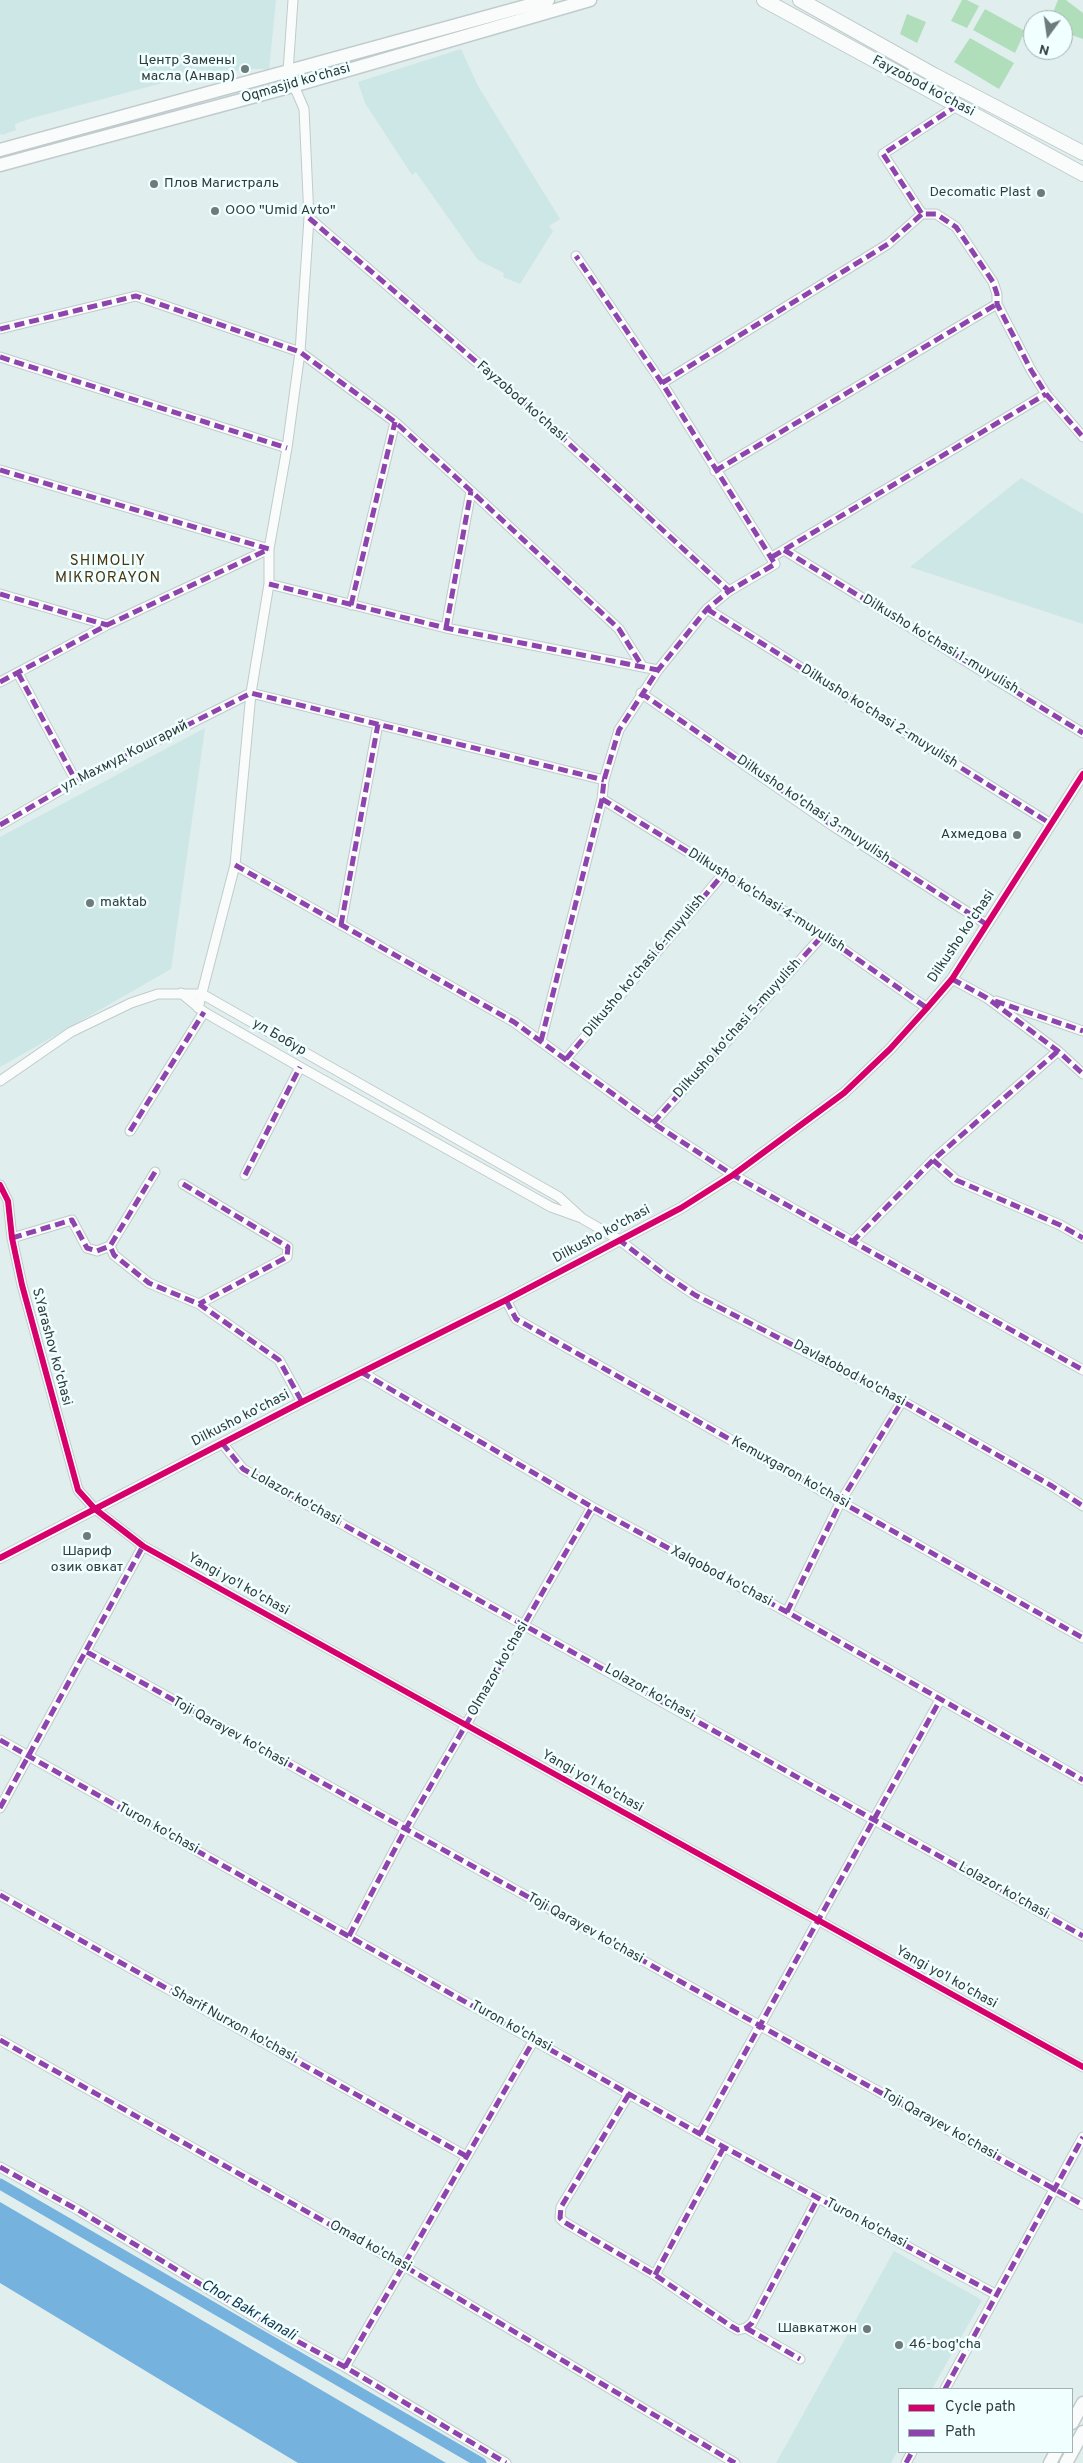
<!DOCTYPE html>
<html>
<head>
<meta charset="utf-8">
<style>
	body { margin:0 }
	#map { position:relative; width:1083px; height:2463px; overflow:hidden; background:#e1eeee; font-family:Overpass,sans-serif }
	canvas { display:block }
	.legend { position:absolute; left:898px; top:2388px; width:175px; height:65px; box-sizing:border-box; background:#f0ffff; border:1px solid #a4b1b1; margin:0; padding:6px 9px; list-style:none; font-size:15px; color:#313b3b }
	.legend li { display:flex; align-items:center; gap:10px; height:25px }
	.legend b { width:25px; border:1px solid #a4b1b1 }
	.north { position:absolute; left:1023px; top:10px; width:50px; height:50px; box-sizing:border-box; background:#f0ffff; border:1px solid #a4b1b1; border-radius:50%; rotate:194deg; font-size:14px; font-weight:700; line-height:20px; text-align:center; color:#313b3b }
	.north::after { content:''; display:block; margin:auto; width:18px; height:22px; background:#6f7a7a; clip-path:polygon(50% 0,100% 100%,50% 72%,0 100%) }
</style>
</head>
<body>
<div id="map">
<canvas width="1083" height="2463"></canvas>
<ul class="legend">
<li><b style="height:6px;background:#d6006c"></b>Cycle path</li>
<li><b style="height:6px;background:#8e44ad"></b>Path</li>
</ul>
<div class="north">N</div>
</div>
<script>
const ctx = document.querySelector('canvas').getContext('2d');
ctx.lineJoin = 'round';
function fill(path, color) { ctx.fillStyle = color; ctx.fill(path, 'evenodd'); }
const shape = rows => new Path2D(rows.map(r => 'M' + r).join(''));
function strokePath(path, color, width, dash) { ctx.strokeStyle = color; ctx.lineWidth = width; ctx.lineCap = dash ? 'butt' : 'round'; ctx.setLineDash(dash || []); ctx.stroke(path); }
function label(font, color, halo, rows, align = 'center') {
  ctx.font = font + ' Overpass,sans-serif'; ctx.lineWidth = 5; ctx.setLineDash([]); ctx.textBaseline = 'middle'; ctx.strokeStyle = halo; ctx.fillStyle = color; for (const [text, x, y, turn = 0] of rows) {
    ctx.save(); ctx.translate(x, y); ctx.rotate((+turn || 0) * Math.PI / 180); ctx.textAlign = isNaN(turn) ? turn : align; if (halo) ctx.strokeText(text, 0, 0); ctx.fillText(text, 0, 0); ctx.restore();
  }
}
fill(shape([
	[0,0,276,0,269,69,245,69,172,83,170,81,32,118,15,124,16,130,2,135,0,133],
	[461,49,478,86,560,219,549,226,553,231,520,284,503,277,504,273,478,260,416,172,412,175,365,103,358,82],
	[1021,478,1083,514,1083,624,910,567],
	[205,728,171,969,0,1067,0,837],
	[894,2251,982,2300,932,2389,899,2389,899,2448,891,2463,776,2463]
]), '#cde6e6');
fill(shape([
	[962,0,967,0,979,6,967,28,951,21],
	[1058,0,1066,0,1083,13,1083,39,1063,32,1063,20,1050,20],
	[985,9,1025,31,1015,53,973,30],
	[907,14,926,22,917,43,900,34],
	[970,38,1014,63,999,89,954,62]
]), '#b0debb');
fill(shape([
	[0,2202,446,2463,298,2463,0,2283]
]), '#75b2de');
strokePath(shape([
	[0,2184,481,2463]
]), '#75b2de', 11);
const minor = shape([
	[958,105,883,154,922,214,936,214,956,227,993,282,997,294,997,304,1031,370,1046,394,1083,437],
	[309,218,530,408,729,591],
	[0,329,136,296,300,352,395,422,471,491,619,629,642,666],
	[0,357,287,448],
	[662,383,888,244,922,214],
	[0,470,269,549],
	[715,471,997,304],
	[784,550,1083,733],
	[772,557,1046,394],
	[269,584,446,628,658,670],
	[0,594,107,625],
	[351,605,395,422],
	[707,609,1051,824],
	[446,628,471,491],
	[18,673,76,781],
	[0,682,107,625,269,549],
	[251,693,604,780],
	[641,693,833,826,986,924],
	[602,799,823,935,927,1008],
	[0,825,76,781,251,693],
	[235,865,514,1022,653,1123,733,1175,1083,1370],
	[341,925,378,724],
	[952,979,987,998,1058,1051,1083,1074],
	[181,993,204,1012,300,1067,551,1207,579,1217],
	[996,1001,1083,1031],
	[198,1008,235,865,251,693,269,584,269,549,287,448,300,352,309,218,304,109,288,72,293,0],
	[541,1041,602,799,604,780,619,730,658,670,707,609,729,591,775,564,662,383,576,256],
	[566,1059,724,873],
	[0,1081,71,1032,131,1003,158,994,202,994,559,1197,583,1219,618,1239,665,1275,695,1295,902,1401,1052,1486,1083,1506],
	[653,1123,823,935],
	[130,1131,204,1012],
	[933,1160,956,1180,1060,1225,1083,1238],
	[155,1172,110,1246,114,1255,149,1283,199,1304,279,1360,302,1402],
	[245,1175,300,1067],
	[183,1184,288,1247,287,1257,199,1304],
	[0,1185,8,1201,12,1238,22,1285,78,1490,95,1509,143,1546,1083,2067],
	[12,1238,72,1220,87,1248,97,1251,110,1246],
	[852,1242,933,1160,1058,1051],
	[506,1300,516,1319,1083,1638],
	[361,1372,592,1507,787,1612,1083,1780],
	[222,1443,243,1469,1083,1936],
	[787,1612,841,1501,902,1401],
	[87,1652,1083,2205],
	[0,1740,700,2134,995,2294],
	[0,1808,143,1546],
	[0,1895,466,2156],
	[349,1936,405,1830,592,1507],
	[0,2040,404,2266,735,2463],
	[629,2094,561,2207,560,2218,564,2222,655,2275,731,2326,738,2330,746,2328,752,2323,818,2198],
	[700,2134,940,1700],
	[0,2167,78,2210,273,2328,345,2367,506,2463],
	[655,2275,724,2147],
	[746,2328,800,2359],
	[345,2367,534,2040],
	[945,2389,1083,2137],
	[906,2463,912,2452]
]);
const tertiary = shape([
	[0,1558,302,1402,506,1300,681,1208,733,1175,844,1093,890,1049,927,1008,952,979,1083,774]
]);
const secondary = shape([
	[0,150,548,0],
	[0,165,293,86,590,0],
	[1072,2423,1083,2403],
	[1050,2463,1056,2452],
	[1066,2463,1083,2432]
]);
const primary = shape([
	[764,0,1083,174],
	[800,0,934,75,1083,153]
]);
strokePath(minor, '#c1cbcb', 11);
strokePath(tertiary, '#c1cbcb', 12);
strokePath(secondary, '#c1cbcb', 15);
strokePath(primary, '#c1cbcb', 16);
strokePath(minor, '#fafcfc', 9);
strokePath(tertiary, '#fafcfc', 10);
strokePath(secondary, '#fafcfc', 12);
strokePath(primary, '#fafcfc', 14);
strokePath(shape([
	[958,105,883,154,922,214,936,214,956,227,993,282,997,294,997,304,1031,370,1046,394,1083,437],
	[309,218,530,408,729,591],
	[0,329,136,296,300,352,395,422,471,491,619,629,642,666],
	[0,357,287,448],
	[662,383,888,244,922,214],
	[0,470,269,549],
	[715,471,997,304],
	[784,550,1083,733],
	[772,557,1046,394],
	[269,584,446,628,658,670],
	[0,594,107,625],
	[351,605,395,422],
	[707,609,1051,824],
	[446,628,471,491],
	[18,673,76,781],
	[0,682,107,625,269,549],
	[641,693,833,826,986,924],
	[602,799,823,935,927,1008],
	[0,825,76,781,251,693,604,780],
	[235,865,514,1022,653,1123,733,1175,1083,1370],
	[341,925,378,724],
	[952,979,987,998,1058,1051,1083,1074],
	[995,1001,1083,1031],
	[541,1041,602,799,604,780,619,730,658,670,707,609,729,591,775,564,662,383,576,256],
	[566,1059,724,873],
	[653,1123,823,935],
	[130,1131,204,1012],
	[933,1160,956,1180,1060,1225,1083,1238],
	[155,1172,110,1246,114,1255,149,1283,199,1304,279,1360,302,1402],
	[245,1175,300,1067],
	[183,1184,288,1247,287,1257,199,1304],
	[12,1238,72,1220,87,1248,97,1251,110,1246],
	[618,1239,665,1275,695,1295,902,1401,1052,1486,1083,1506],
	[852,1242,933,1160,1058,1051],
	[506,1300,516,1319,1083,1638],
	[361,1372,592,1507,787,1612,1083,1780],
	[222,1443,243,1469,1083,1936],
	[787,1612,841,1501,902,1401],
	[87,1652,1083,2205],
	[0,1740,700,2134,995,2294],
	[0,1808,143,1546],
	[0,1895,466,2156],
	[349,1936,405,1830,592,1507],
	[0,2040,404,2266,735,2463],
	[629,2094,561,2207,560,2218,564,2222,655,2275,731,2326,738,2330,746,2328,752,2323,818,2198],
	[700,2134,940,1700],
	[0,2167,78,2210,273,2328,345,2367,506,2463],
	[655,2275,724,2147],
	[746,2328,800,2359],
	[345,2367,534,2040],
	[945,2389,1083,2137],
	[906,2463,912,2452]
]), '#8e44ad', 5, [10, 5]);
strokePath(shape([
	[0,1185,8,1201,12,1238,22,1285,78,1490,95,1509,143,1546,1083,2067],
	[0,1558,302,1402,506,1300,681,1208,733,1175,844,1093,890,1049,927,1008,952,979,1083,774]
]), '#d6006c', 6);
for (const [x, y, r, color] of [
	[245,69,5,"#6f7a7a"],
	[154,184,5,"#6f7a7a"],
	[1041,193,5,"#6f7a7a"],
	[215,211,5,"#6f7a7a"],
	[1017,835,5,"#6f7a7a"],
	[90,903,5,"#6f7a7a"],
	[87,1536,5,"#6f7a7a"],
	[867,2329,5,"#6f7a7a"],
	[899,2345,5,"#6f7a7a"]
]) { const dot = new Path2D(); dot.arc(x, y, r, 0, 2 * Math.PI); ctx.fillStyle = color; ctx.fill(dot); strokePath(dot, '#f0ffff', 2); }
label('14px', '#313b3b', '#f0ffff', [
	["Центр Замены",235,61],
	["масла (Анвар)",235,77],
	["Плов Магистраль",164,184,"left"],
	["Decomatic Plast",1031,193],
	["ООО \"Umid Avto\"",225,211,"left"],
	["Ахмедова",1007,835],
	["maktab",100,903,"left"],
	["Шариф",87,1552,"center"],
	["озик овкат",87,1568,"center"],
	["Шавкатжон",857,2329],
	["46-bog'cha",909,2345,"left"]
], 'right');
label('14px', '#313b3b', '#f0ffff', [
	["Oqmasjid ko'chasi",296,84,-16],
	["Fayzobod ko'chasi",923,87,28],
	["Fayzobod ko'chasi",521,402,41],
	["Dilkusho ko'chasi 1-muyulish",940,645,31],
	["Dilkusho ko'chasi 2-muyulish",879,717,32],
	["ул Махмуд Кошгарий",125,757,-27],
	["Dilkusho ko'chasi 3-muyulish",813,810,34],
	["Dilkusho ko'chasi 4-muyulish",766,901,32],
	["Dilkusho ko'chasi",962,937,-56],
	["Dilkusho ko'chasi 6-muyulish",645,966,-50],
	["Dilkusho ko'chasi 5-muyulish",738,1029,-48],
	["ул Бобур",279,1038,30],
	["Dilkusho ko'chasi",602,1235,-28],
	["S.Yarashov ko'chasi",51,1347,75],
	["Davlatobod ko'chasi",849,1374,28],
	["Dilkusho ko'chasi",241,1419,-27],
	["Kemuxgaron ko'chasi",790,1473,29],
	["Lolazor ko'chasi",295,1498,29],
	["Xalqobod ko'chasi",721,1577,28],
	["Yangi yo'l ko'chasi",238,1585,29],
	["Olmazor ko'chasi",499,1669,-60],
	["Lolazor ko'chasi",649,1693,29],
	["Toji Qarayev ko'chasi",230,1733,29],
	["Yangi yo'l ko'chasi",592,1782,29],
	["Turon ko'chasi",158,1829,29],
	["Lolazor ko'chasi",1003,1891,29],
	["Toji Qarayev ko'chasi",585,1929,29],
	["Yangi yo'l ko'chasi",946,1978,29],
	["Sharif Nurxon ko'chasi",233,2025,29],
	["Turon ko'chasi",511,2027,29],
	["Toji Qarayev ko'chasi",939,2125,29],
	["Turon ko'chasi",866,2224,28],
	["Omad ko'chasi",370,2247,29]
]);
ctx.letterSpacing = '1px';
label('15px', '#4c3511', '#f0ffff', [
	["SHIMOLIY",108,562],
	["MIKRORAYON",108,579]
]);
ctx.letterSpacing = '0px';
label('italic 15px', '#11334d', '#f0ffff', [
	["Chor Bakr kanali",248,2311,30]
]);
</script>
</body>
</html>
